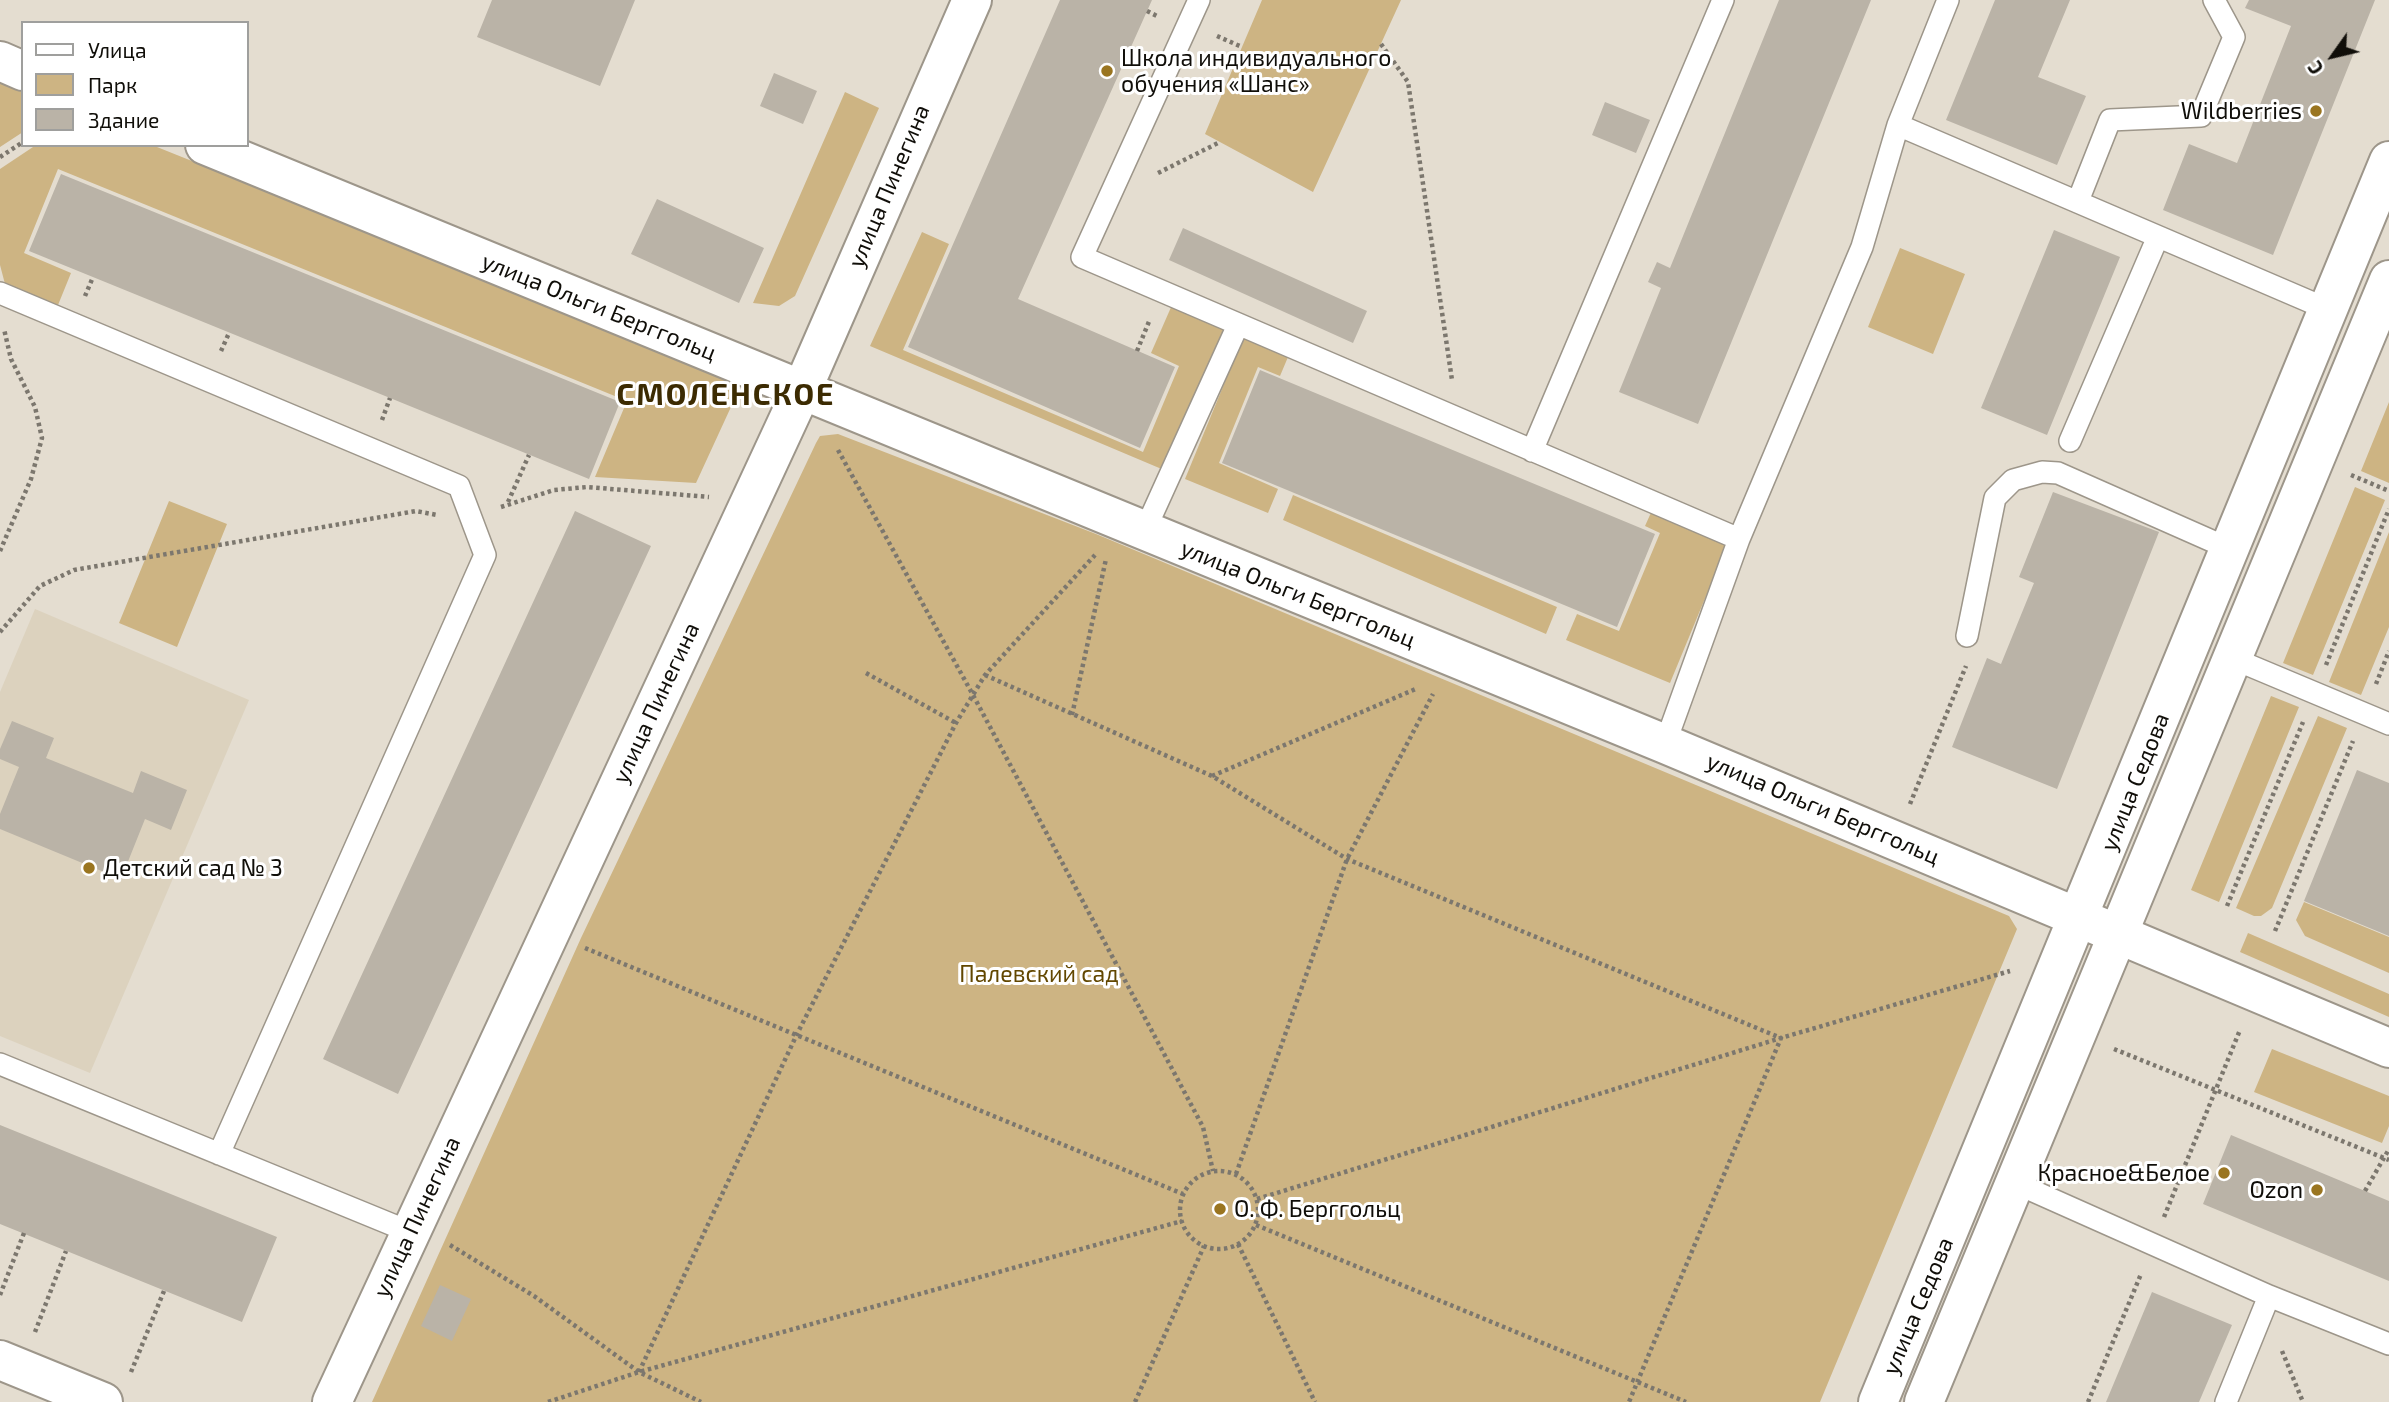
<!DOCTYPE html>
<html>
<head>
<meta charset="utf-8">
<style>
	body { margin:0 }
	#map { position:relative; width:2389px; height:1402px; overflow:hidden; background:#e4ddd0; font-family:"Exo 2",sans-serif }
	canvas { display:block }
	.legend { position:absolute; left:21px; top:21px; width:228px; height:126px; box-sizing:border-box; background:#fff; border:2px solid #9f9f9d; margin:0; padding:9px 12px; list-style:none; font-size:21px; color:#100e09 }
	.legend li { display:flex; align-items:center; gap:14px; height:35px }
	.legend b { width:35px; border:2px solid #9f9f9d }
	.north { position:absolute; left:2298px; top:21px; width:70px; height:70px; -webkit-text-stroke:5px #fff; paint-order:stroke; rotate:236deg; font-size:19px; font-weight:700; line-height:28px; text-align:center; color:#100e09 }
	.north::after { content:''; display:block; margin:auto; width:24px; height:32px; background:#100e09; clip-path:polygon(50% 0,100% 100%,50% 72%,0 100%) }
</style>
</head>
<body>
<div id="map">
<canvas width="2389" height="1402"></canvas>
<ul class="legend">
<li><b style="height:9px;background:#fff"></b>Улица</li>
<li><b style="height:19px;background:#cdb483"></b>Парк</li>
<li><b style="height:19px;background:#bab3a7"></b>Здание</li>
</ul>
<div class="north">С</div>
</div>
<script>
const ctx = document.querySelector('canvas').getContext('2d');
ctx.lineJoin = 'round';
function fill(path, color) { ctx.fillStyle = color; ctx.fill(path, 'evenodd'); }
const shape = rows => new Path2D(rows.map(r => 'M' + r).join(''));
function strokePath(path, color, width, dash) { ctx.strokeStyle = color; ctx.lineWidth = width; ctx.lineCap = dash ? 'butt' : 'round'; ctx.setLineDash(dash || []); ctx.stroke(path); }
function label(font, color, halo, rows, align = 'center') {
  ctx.font = font + ' "Exo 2",sans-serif'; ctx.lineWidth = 6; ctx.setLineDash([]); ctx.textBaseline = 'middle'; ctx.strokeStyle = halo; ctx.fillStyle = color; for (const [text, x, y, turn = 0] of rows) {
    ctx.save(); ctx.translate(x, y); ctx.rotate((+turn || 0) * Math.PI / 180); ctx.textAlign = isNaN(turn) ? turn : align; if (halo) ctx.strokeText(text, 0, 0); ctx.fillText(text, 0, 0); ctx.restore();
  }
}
fill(shape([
	[35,609,249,700,90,1073,0,1036,0,692]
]), '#dcd2be');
fill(shape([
	[1262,0,1401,0,1313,192,1205,134],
	[0,80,23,90,23,132,0,147],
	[845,92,879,108,795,296,779,306,753,303],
	[36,145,152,145,723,374,734,386,736,396,696,483,595,477,627,401,58,169,24,253,71,273,58,305,5,284,0,265,0,169],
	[922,232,949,244,903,350,1143,452,1179,366,1151,353,1172,305,1224,328,1164,470,870,346],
	[1900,248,1965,274,1933,354,1868,327],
	[1243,338,1288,357,1280,376,1258,367,1219,463,1278,489,1268,513,1185,479],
	[2389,402,2389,483,2361,471],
	[838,434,1096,534,2009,916,2017,929,1820,1402,372,1402,581,938,816,443,820,436],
	[2355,487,2385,500,2313,675,2283,663],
	[1293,495,1557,607,1546,634,1283,520],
	[169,501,227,524,177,647,119,623],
	[1654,506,1730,538,1670,683,1566,640,1577,614,1619,631,1660,533,1645,526],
	[2389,532,2389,627,2361,695,2329,682],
	[2271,696,2299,707,2219,902,2191,890],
	[2318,716,2347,728,2272,908,2261,916,2254,916,2236,908],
	[2304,902,2389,937,2389,973,2305,936,2296,920],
	[2248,933,2389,994,2389,1017,2240,952],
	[2272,1049,2389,1096,2389,1126,2382,1143,2254,1092]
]), '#cdb483');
fill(shape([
	[492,0,635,0,600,86,477,37],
	[1060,0,1152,0,1018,299,1175,367,1140,448,908,347],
	[1779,0,1871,0,1698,424,1619,392,1661,288,1648,282,1657,262,1670,268],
	[1995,0,2070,0,2038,77,2086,96,2057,165,1946,120],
	[2249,0,2375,0,2273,255,2163,210,2189,144,2237,163,2291,26,2245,8],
	[774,73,817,91,803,124,760,106],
	[1605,102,1650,120,1636,153,1592,135],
	[61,174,620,402,589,479,29,251],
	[657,199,764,248,739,303,631,254],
	[1183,228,1367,311,1353,343,1169,260],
	[2054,230,2120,257,2047,435,1981,408],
	[1260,370,1655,534,1617,627,1222,463],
	[2053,492,2159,532,2057,789,1952,747,1987,658,2001,664,2034,583,2019,577],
	[575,511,651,546,398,1094,323,1059],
	[12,721,54,738,46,758,133,793,141,771,187,790,171,830,145,819,121,879,0,829,0,814,19,767,0,759,0,749],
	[2357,770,2389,783,2389,936,2304,901],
	[0,1125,277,1237,242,1322,0,1224],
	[2231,1135,2389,1201,2389,1281,2203,1204],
	[440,1285,471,1299,452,1341,421,1326],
	[2152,1292,2232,1325,2199,1402,2106,1402]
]), '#bab3a7');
const lane = shape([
	[1199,0,1082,257,1739,539],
	[1898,125,2327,309],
	[2078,201,2110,120,2201,116,2234,37,2214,0],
	[0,293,459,486,485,555,219,1154],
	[2070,441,2157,239],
	[1532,451,1723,0],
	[1145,530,1238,325],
	[1967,636,1995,498,2013,480,2042,472,2058,473,2230,549],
	[2234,659,2389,724],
	[1665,744,1739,539,1862,247,1898,125,1948,0],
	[0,1064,410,1232],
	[2013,1182,2269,1296],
	[2226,1402,2269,1296,2389,1344]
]);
const street = shape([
	[0,61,23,71],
	[205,145,1665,744,2389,1048],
	[332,1402,802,390,972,0]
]);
const secondary = shape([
	[0,1360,103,1402],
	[1878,1402,2389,161],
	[1924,1402,2389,280]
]);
strokePath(lane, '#9d968a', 24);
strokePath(street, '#9d968a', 42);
strokePath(secondary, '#9d968a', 42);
strokePath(shape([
	[1147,11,1159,17],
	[1217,36,1242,47],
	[1381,44,1408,82,1452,380],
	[0,157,23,142],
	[1158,173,1220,142],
	[85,296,93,277],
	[221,351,229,333],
	[1137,351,1150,319],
	[382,420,390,398],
	[838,450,973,695,1203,1127,1213,1171],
	[2351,475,2389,491],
	[508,502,529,455],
	[501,507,554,490,587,487,709,497],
	[0,551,31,479,42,438,35,407,11,359,4,329],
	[0,632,40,586,74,570,416,511,437,515],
	[2326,665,2389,509],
	[866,673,956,723],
	[985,675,1212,776,1347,859,1781,1038,1629,1402],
	[2376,684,2389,651],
	[1072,715,1106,559],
	[1212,776,1418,688],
	[1910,804,1966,666],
	[2227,906,2303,722],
	[2275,931,2353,741],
	[585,948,1183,1194],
	[2114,1049,2389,1160],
	'1180 1210a39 39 0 1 1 78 0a39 39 0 1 1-78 0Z',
	[1236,1174,1347,859,1433,694],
	[2365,1191,2389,1149],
	[1257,1199,1781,1038,2010,971],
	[2164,1217,2240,1030],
	[1256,1225,1686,1402],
	[1238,1244,1315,1402],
	[450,1245,534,1296,639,1372,701,1402],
	[0,1295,24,1233],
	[35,1332,66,1251],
	[2282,1351,2303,1402],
	[131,1372,164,1291],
	[639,1372,797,1034,956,723,985,675,1095,555],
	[548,1402,639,1372,1182,1221],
	[1135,1402,1204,1246],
	[2088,1402,2141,1274]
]), '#7c776e', 4.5, [3.5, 3.5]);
strokePath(lane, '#fff', 21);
strokePath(street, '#fff', 38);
strokePath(secondary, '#fff', 38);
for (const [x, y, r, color] of [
	[1107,71,7,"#9a7520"],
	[2316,111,7,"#9a7520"],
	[89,868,7,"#9a7520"],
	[2224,1173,7,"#9a7520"],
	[2317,1190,7,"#9a7520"],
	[1220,1209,7,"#9a7520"]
]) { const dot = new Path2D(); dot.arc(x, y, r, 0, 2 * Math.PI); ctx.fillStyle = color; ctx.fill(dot); strokePath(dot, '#fff', 2.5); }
label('23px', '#100e09', '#fff', [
	["Школа индивидуального",1121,58],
	["обучения «Шанс»",1121,84],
	["Wildberries",2302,111,"right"],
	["Детский сад № 3",103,868],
	["Красное&Белое",2210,1173,"right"],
	["Ozon",2303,1190,"right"],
	["О. Ф. Берггольц",1234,1209]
], 'left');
label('23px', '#100e09', '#fff', [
	["улица Пинегина",889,186,-67],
	["улица Ольги Берггольц",599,307,22],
	["улица Ольги Берггольц",1298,594,22],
	["улица Пинегина",656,703,-65],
	["улица Седова",2135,782,-68],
	["улица Ольги Берггольц",1823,809,23],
	["улица Пинегина",417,1217,-65],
	["улица Седова",1918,1306,-67]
]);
label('23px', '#624700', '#fff', [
	["Палевский сад",1039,974]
]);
ctx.letterSpacing = '2px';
label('bold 30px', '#3c2b02', '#fff', [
	["СМОЛЕНСКОЕ",726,395]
]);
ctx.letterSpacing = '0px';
</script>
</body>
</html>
